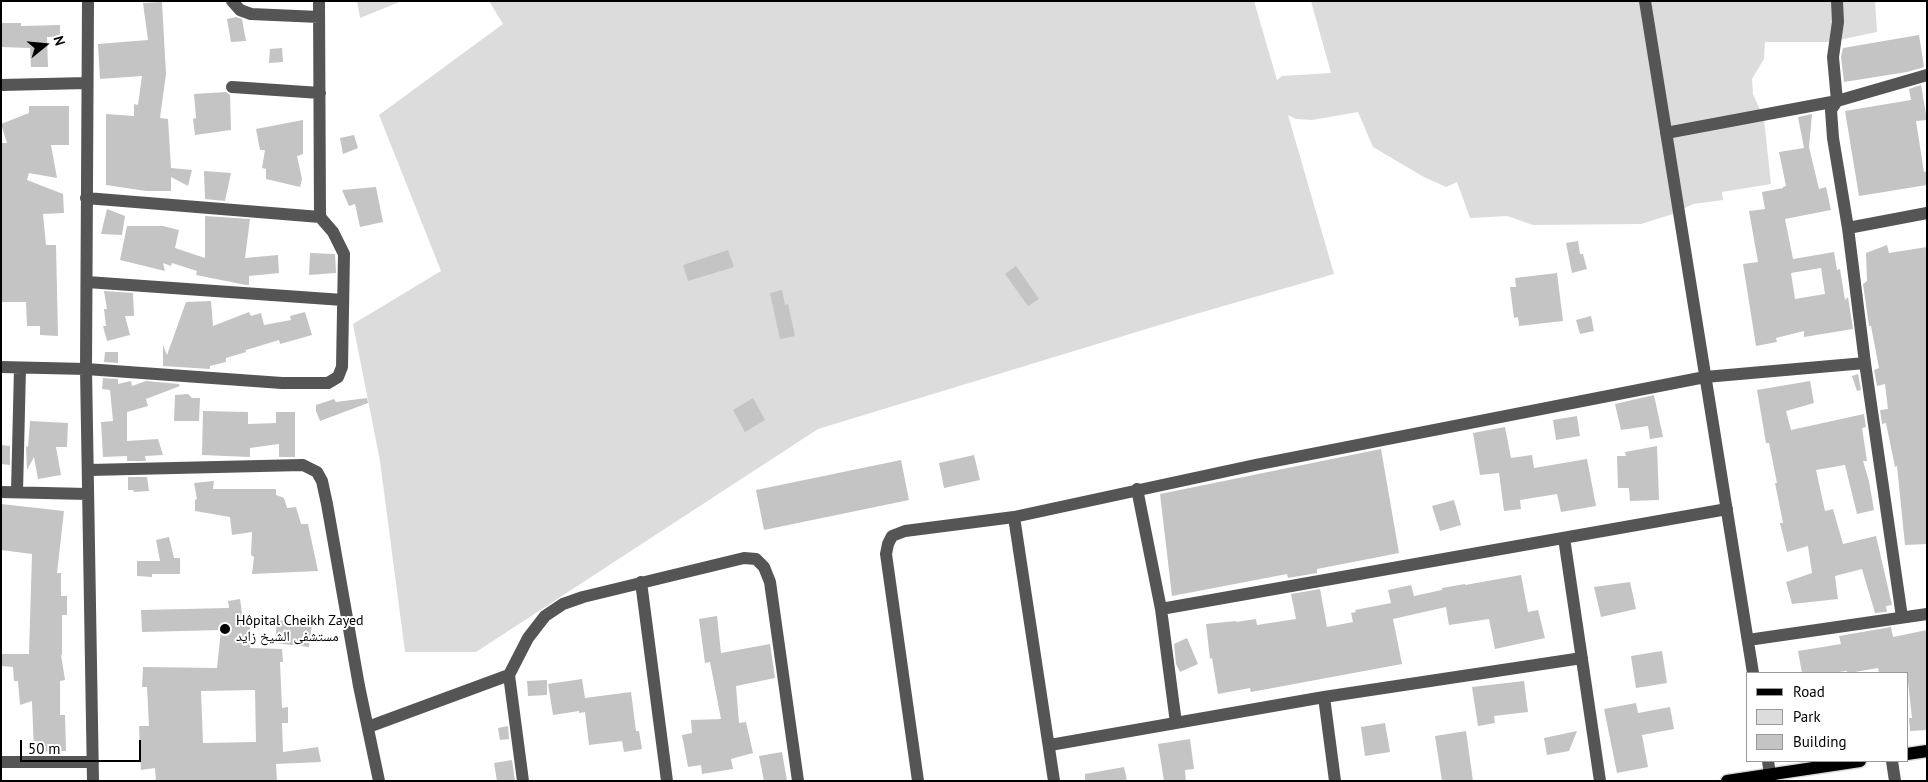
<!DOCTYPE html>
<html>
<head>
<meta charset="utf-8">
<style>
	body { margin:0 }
	#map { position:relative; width:1928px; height:782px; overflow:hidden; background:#fff; font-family:"PT Sans",sans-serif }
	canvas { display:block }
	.frame { position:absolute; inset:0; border:2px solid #000; pointer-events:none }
	.legend { position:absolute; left:1746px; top:672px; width:162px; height:90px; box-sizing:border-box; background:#fff; border:1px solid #999; margin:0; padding:6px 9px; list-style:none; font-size:15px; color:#000 }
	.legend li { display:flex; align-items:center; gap:10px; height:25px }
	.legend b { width:25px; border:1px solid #999 }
	.north { position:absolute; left:20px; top:20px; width:50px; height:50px; -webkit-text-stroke:4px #fff; paint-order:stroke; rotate:73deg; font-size:14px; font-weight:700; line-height:20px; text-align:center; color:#000 }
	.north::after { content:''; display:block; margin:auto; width:18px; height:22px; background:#000; clip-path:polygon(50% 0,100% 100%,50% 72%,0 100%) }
	.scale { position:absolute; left:20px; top:740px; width:121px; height:22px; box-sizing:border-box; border:2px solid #000; border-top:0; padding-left:6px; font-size:15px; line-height:18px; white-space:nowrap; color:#000; -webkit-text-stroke:4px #fff; paint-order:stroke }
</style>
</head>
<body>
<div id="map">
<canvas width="1928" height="782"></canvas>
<div class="frame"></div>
<ul class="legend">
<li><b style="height:6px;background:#000"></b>Road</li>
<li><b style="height:14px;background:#dcdcdc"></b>Park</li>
<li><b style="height:14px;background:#c4c4c4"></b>Building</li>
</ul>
<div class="north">N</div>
<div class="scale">50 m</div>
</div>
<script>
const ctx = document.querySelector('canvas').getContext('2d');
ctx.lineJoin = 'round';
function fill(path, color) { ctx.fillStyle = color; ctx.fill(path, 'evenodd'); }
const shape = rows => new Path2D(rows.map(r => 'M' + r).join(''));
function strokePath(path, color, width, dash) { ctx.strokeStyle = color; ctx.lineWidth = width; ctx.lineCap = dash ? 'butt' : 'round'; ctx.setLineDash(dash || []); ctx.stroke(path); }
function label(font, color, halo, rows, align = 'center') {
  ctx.font = font + ' "PT Sans","Noto Naskh Arabic",sans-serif'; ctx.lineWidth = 4; ctx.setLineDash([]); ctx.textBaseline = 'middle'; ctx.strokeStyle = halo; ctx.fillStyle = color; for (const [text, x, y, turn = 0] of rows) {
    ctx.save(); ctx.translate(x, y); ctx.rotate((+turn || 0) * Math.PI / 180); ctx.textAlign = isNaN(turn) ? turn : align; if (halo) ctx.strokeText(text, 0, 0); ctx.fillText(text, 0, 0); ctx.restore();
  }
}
fill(shape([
	[357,1,402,1,360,18],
	[489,1,1254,1,1277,80,1282,76,1331,73,1311,1,1875,1,1877,32,1829,42,1765,42,1764,59,1752,79,1753,94,1764,119,1771,184,1722,192,1723,200,1693,204,1673,214,1641,224,1533,225,1507,216,1470,218,1457,182,1446,187,1424,177,1373,147,1358,112,1312,120,1296,119,1288,115,1334,274,1189,316,818,429,476,652,405,652,380,461,353,324,441,271,379,115,503,24]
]), '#dcdcdc');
fill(shape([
	[162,2,166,74,160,118,168,119,171,168,192,170,188,186,171,177,171,191,146,191,106,185,106,114,134,116,134,104,138,105,142,76,100,79,98,44,148,40,143,3],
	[236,17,242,19,246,41,231,42,227,19],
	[1,23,21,23,21,26,60,25,60,37,47,37,48,67,31,67,30,48,1,47],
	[1919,35,1924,67,1907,72,1844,82,1841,57,1843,48],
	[282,48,283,62,269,63,270,49],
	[1921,85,1927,120,1916,121,1924,172,1927,171,1927,185,1859,196,1845,111,1911,100,1909,89],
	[226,92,230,95,231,130,195,135,193,119,196,118,194,94],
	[29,106,69,106,69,145,51,145,57,178,29,173,27,180,63,194,64,213,43,214,46,245,56,245,58,336,40,335,40,326,27,326,26,302,1,302,1,143,7,143,1,124,29,113],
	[1812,114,1809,147,1819,189,1826,187,1831,210,1785,219,1793,259,1834,252,1837,270,1840,269,1845,300,1848,297,1853,329,1804,337,1804,331,1776,338,1777,342,1756,346,1743,264,1758,262,1749,211,1765,209,1762,192,1783,188,1783,187,1786,186,1779,152,1804,148,1798,117],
	[1821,268,1825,294,1795,299,1791,273],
	[303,120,303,154,297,156,302,179,300,187,266,179,266,169,262,168,265,150,260,150,256,129],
	[354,135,358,148,343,154,340,138],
	[204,171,231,173,225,201,205,199],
	[376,187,383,222,360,227,355,204,349,206,342,190],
	[107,209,125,216,122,235,101,234],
	[205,216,250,219,245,258,278,255,279,273,249,276,249,285,246,285,196,275,197,271,172,263,171,266,163,263,165,271,120,260,127,226,163,226,179,230,175,248,205,258],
	[1578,241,1580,254,1583,254,1587,269,1572,273,1566,243],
	[1887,245,1889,253,1927,247,1927,544,1905,545,1897,466,1895,467,1886,423,1882,424,1880,410,1888,409,1885,384,1877,386,1874,370,1879,368,1871,326,1869,326,1863,284,1867,281,1866,253],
	[728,250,734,267,688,281,683,265],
	[310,253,335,254,336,273,309,275],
	[1016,266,1039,299,1028,306,1005,274],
	[1557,273,1563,321,1519,326,1518,317,1514,318,1510,287,1516,287,1515,278],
	[782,290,785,305,788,304,795,336,780,339,770,293],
	[104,291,133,293,134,316,125,316,130,335,107,341,103,326,106,326,104,309,107,309],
	[211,301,213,326,249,312,251,316,261,313,264,325,291,320,290,316,305,312,312,335,280,344,279,340,246,350,246,352,226,358,226,362,210,366,210,369,163,366,163,345,167,355,186,302],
	[1591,316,1594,331,1580,334,1576,320],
	[105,352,118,352,118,363,104,362],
	[1858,374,1861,390,1857,391,1852,376],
	[103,378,118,379,118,384,131,381,132,386,146,381,179,384,180,386,146,399,148,406,127,412,127,441,158,439,163,455,145,456,146,461,127,461,127,456,103,457,101,422,113,421,110,390,102,389],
	[1810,381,1814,403,1786,411,1791,430,1864,414,1866,427,1862,428,1867,461,1863,461,1869,481,1874,510,1857,514,1845,465,1816,470,1825,511,1833,509,1843,544,1876,536,1892,605,1886,606,1887,612,1875,613,1862,569,1835,576,1838,599,1792,604,1786,582,1812,573,1808,546,1787,552,1780,523,1783,523,1775,483,1777,483,1769,443,1766,443,1757,390],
	[188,394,192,398,200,398,199,421,174,421,175,395],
	[1654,395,1663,437,1650,439,1648,426,1621,430,1615,404],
	[367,398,368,403,320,421,316,411,316,405,334,399,336,402],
	[753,398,765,420,745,432,733,410],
	[203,411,248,412,248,424,276,423,276,412,295,412,295,457,279,457,279,444,250,448,250,457,202,455],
	[1577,416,1580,436,1556,440,1553,420],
	[30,421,68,423,67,447,56,447,61,475,38,479,34,457,27,470,26,446,28,447],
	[1505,427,1511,458,1532,455,1534,468,1587,459,1596,506,1561,512,1557,494,1520,500,1521,509,1504,511,1499,473,1480,475,1473,433],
	[1,445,10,446,10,465,1,464],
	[1657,446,1659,500,1630,501,1629,488,1618,488,1617,456,1626,456,1625,452],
	[1381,449,1399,553,1317,569,1317,573,1288,578,1287,574,1172,596,1160,494],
	[974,455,980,480,944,488,939,463],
	[901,460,909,500,764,530,756,490],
	[128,477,147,477,149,491,133,492,134,490,128,490],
	[214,481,213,489,276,489,276,495,284,498,287,508,296,507,301,524,308,524,318,571,252,574,254,557,251,555,252,532,232,535,230,517,195,511,195,500,197,499,194,483],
	[1454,500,1461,525,1440,531,1432,506],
	[1,504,64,511,57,573,61,573,61,596,67,596,67,615,62,615,62,655,61,655,65,680,60,681,60,715,65,715,66,751,34,752,32,701,20,705,18,681,14,681,13,667,1,666,1,654,29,654,32,554,1,550],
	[169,537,174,558,180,558,180,574,152,574,152,577,137,576,137,561,160,561,156,540],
	[1521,575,1528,612,1538,610,1545,638,1495,649,1489,619,1449,625,1446,607,1393,619,1402,664,1251,692,1250,688,1218,694,1212,658,1210,659,1206,624,1236,621,1236,622,1256,619,1257,625,1296,619,1291,594,1320,589,1327,627,1353,622,1351,613,1356,612,1355,610,1391,603,1388,590,1411,585,1414,596,1442,590,1442,588,1465,584,1465,585],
	[1630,582,1636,609,1601,617,1594,587],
	[240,599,243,620,250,620,250,648,282,649,283,662,280,662,282,708,288,707,288,723,282,723,283,752,318,747,321,762,276,764,277,781,156,781,155,768,141,770,140,755,139,726,149,726,147,687,142,687,143,667,217,668,221,630,142,632,141,610,229,608,228,601],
	[255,690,256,742,203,743,201,691],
	[717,616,721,653,770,644,775,678,736,686,739,723,746,722,753,753,731,759,733,769,702,774,701,765,688,767,682,735,692,733,691,720,721,719,710,662,705,663,699,619],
	[277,620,312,624,309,647,275,643],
	[1891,627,1893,637,1927,630,1927,730,1910,731,1909,718,1912,718,1907,673,1879,673,1878,668,1849,673,1846,671,1831,673,1802,673,1798,651,1841,644,1839,636],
	[1187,638,1198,664,1180,672,1176,664,1174,644],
	[1662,651,1667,683,1636,688,1631,656],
	[582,679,585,698,631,692,636,731,639,731,642,749,624,752,622,741,589,745,585,712,579,713,579,711,553,715,548,684],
	[547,680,547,695,528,696,527,681],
	[1524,681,1528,712,1494,716,1495,723,1478,726,1472,687],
	[1636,703,1638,713,1670,707,1674,729,1642,735,1648,767,1617,773,1604,709],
	[1385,723,1390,752,1365,756,1361,727],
	[508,726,509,739,500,740,498,728],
	[1466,731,1473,781,1442,781,1435,736],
	[1577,731,1569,751,1547,755,1544,738],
	[1190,739,1194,769,1185,770,1186,781,1164,781,1158,744],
	[782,752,787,781,764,781,759,756],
	[512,760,515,781,497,781,494,763],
	[1124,767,1127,781,1085,781,1085,774]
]), '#c4c4c4');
const major = shape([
	[1907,754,1927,751],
	[1727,781,1860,761]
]);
strokePath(major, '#dbdbdb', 15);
strokePath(shape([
	[88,1,86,369,93,781],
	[232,1,240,10,251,14,319,17],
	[1645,1,1753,673],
	[1,85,87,83],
	[232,87,320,93],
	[1666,133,1837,101,1833,57,1838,22,1837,1],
	[86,198,320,217],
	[1848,228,1927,213],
	[87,282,343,300],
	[1,367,86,369,282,383,328,383,338,377,342,367,344,254,333,232,320,217,319,1],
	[89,470,303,465,317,472,322,481,327,504,359,686,379,781],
	[1137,489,1161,609,1176,723],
	[1,492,88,494],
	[17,492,20,368],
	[1014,517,1054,781],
	[1564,538,1600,781],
	[641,582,667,781],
	[1161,609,1727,509],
	[1902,617,1865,363,1848,228,1833,138,1831,110,1837,101,1927,75],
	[1748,640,1927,614],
	[509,675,523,781],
	[1324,697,1335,781],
	[368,727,509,675,528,638,545,616,563,604,583,597,744,558,756,559,764,567,770,582,798,781],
	[1050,745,1324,697,1582,658],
	[1768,761,1771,781],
	[1892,761,1895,781],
	[1,762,93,762],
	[918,781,886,554,888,544,892,536,905,531,1014,517,1255,465,1705,377,1865,363]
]), '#555', 12);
strokePath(major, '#000', 12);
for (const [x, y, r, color] of [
	[225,629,6,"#000"]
]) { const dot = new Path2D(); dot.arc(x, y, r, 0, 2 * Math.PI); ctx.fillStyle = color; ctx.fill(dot); strokePath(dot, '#fff', 2); }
label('14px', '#000', '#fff', [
	["Hôpital Cheikh Zayed",236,621],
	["مستشفى الشيخ زايد",236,637]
], 'left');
</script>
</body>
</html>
